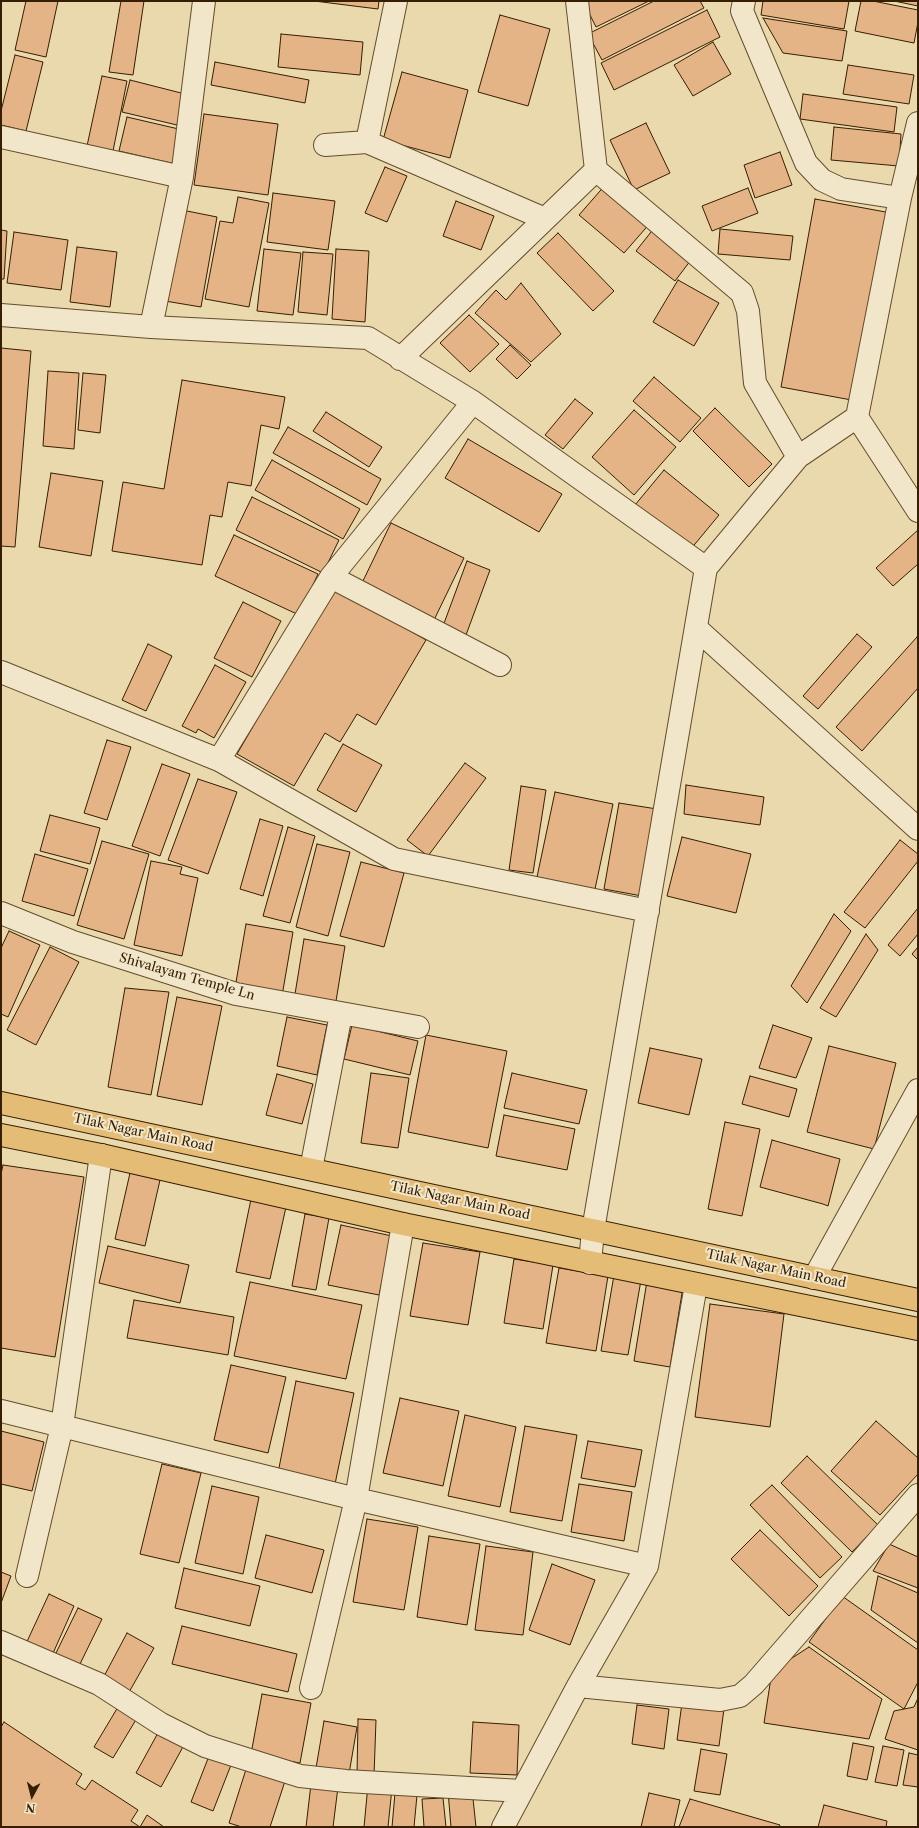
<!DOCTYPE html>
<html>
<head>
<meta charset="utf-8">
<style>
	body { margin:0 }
	#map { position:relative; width:919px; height:1828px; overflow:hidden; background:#ead9ad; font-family:"Libre Caslon Text",serif }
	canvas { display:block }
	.frame { position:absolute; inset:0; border:2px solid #361e00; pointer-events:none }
	.north { position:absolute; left:12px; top:1776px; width:40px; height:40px; -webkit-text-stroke:3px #f1e6ca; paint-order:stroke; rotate:187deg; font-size:11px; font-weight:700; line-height:16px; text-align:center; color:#361e00 }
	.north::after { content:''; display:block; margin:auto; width:14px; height:18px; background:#361e00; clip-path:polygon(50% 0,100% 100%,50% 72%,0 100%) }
</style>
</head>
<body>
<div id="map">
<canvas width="919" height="1828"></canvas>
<div class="frame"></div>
<div class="north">N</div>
</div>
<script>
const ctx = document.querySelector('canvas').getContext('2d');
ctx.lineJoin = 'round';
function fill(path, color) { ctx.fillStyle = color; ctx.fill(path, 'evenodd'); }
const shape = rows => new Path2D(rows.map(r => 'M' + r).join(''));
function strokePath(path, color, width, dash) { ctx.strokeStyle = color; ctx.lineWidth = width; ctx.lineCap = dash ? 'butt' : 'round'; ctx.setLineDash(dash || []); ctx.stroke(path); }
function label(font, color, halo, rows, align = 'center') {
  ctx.font = font + ' "Libre Caslon Text",serif'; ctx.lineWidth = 4; ctx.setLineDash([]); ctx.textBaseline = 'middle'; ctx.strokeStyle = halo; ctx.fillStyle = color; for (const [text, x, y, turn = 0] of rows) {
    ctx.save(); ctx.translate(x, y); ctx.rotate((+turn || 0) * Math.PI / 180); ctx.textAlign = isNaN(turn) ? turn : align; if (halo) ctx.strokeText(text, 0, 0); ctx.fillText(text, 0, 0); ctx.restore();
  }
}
const building = shape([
	[26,1,58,1,46,57,15,50,26,1],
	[121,1,144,1,133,75,109,72,121,1],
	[314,1,379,1,378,9,314,1],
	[583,1,649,1,596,27,583,1],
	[654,1,700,1,704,8,602,60,588,34,654,1],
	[763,1,849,1,844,29,761,15,763,1],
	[861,1,873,1,918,10,918,22,914,43,855,31,861,1],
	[894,1,918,1,918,6,894,1],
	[707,10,720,37,614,90,601,63,707,10],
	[500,15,550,29,528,106,478,92,500,15],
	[763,18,847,31,842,61,783,53,763,18],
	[281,34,363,42,360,75,278,67,281,34],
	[713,42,731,74,693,96,674,65,713,42],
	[15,55,43,62,26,131,1,125,1,111,15,55],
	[215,62,309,80,305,103,211,85,215,62],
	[848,65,914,75,909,104,843,94,848,65],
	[402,72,468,90,450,158,383,140,402,72],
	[102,76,127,81,113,151,87,146,102,76],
	[130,80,185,94,177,125,122,112,130,80],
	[803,94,897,107,894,132,800,119,803,94],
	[204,114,278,124,268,195,194,185,204,114],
	[127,117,183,130,175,164,119,151,127,117],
	[646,123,670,173,634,190,610,140,646,123],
	[834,127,901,134,899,166,831,160,834,127],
	[780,152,792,185,755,198,744,165,780,152],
	[385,167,407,176,387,222,365,213,385,167],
	[607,183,652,221,624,253,579,215,607,183],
	[748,188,758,213,712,231,702,206,748,188],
	[273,193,335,201,328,250,267,242,273,193],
	[238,197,269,203,249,307,205,299,220,221,233,223,238,197],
	[815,199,891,213,857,401,781,387,815,199],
	[456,201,494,216,481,250,443,236,456,201],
	[182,210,217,217,201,307,165,301,182,210],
	[655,227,694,256,675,281,636,251,655,227],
	[720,229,793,236,790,260,718,254,720,229],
	[1,230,7,231,4,279,1,279,1,230],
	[14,232,68,240,61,290,7,283,14,232],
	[558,233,614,291,593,311,537,253,558,233],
	[77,247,117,252,110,307,70,302,77,247],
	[264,249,301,253,293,315,257,311,264,249],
	[336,249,369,251,365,322,332,319,336,249],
	[303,252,333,254,327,315,298,312,303,252],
	[678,280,719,303,694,346,653,322,678,280],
	[521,283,561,334,531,362,475,313,496,290,506,300,521,283],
	[469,315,499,344,470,372,440,343,469,315],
	[510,345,531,365,517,379,496,359,510,345],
	[1,348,31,351,15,547,1,546,1,348],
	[48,371,79,373,74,449,43,446,48,371],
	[83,373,106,375,100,433,78,430,83,373],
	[654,377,701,418,680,442,633,401,654,377],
	[182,380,285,397,279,429,261,425,251,486,228,482,222,517,210,515,202,565,112,551,123,482,164,489,182,380],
	[575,399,593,413,563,449,545,435,575,399],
	[715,408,772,464,749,487,693,431,715,408],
	[634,410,676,447,634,495,592,457,634,410],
	[326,412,382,447,369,467,313,431,326,412],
	[288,427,381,479,367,505,273,453,288,427],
	[468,439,562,494,539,532,445,478,468,439],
	[272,460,360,509,343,539,255,490,272,460],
	[664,470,719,515,690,550,635,505,664,470],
	[51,473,103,481,91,556,39,547,51,473],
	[252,497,339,540,323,573,236,530,252,497],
	[391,523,464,558,434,620,361,585,391,523],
	[918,530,918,564,893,586,876,568,918,530],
	[234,535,318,574,299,615,215,576,234,535],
	[467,561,490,570,466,635,443,626,467,561],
	[334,587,426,640,376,725,357,714,340,742,325,733,294,786,237,754,334,587],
	[243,602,281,621,252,677,214,658,243,602],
	[857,634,872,647,818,709,803,696,857,634],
	[917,637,918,638,918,688,862,751,836,727,917,637],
	[148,644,172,656,146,711,122,700,148,644],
	[215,665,246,682,214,738,198,729,196,733,182,726,215,665],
	[107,740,131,747,107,820,84,813,107,740],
	[343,744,382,765,356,812,317,790,343,744],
	[465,763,486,778,428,856,407,840,465,763],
	[162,764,190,774,160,856,132,846,162,764],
	[198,779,237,792,208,874,168,860,198,779],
	[686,785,764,797,760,825,684,814,686,785],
	[521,786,546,790,533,873,509,870,521,786],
	[555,792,613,804,595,889,537,877,555,792],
	[619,803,657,809,642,896,604,889,619,803],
	[50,815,100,828,90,864,40,851,50,815],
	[260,819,283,826,263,896,240,889,260,819],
	[288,827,315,836,290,923,263,916,288,827],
	[682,837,751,854,736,913,667,896,682,837],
	[900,840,918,854,918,861,865,928,844,912,900,840],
	[102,841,149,854,124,939,77,925,102,841],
	[317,844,350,852,328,936,296,927,317,844],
	[35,854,88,869,74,916,22,901,35,854],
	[151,861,182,867,180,874,198,878,182,956,134,945,151,861],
	[361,862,404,873,384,947,340,936,361,862],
	[918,908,918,934,900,956,888,945,918,908],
	[834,914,851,931,807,1003,791,986,834,914],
	[246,924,293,932,282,996,235,988,246,924],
	[9,931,40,945,8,1017,1,1014,1,948,9,931],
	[866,934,878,950,836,1017,820,1008,866,934],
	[304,939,345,946,336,1001,295,994,304,939],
	[50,947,79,962,36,1045,7,1030,50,947],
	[918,947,918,960,912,954,918,947],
	[125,988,169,992,151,1095,108,1087,125,988],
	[177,997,222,1006,202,1105,157,1096,177,997],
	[287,1017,327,1025,317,1075,277,1066,287,1017],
	[352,1025,418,1041,410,1075,344,1059,352,1025],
	[773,1025,812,1038,796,1078,759,1068,773,1025],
	[426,1035,507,1051,488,1148,408,1132,426,1035],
	[829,1046,896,1063,874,1149,807,1132,829,1046],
	[650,1048,702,1059,689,1115,638,1103,650,1048],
	[371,1073,409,1078,398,1148,361,1143,371,1073],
	[512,1073,587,1090,579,1124,504,1108,512,1073],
	[277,1074,313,1084,302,1124,266,1115,277,1074],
	[750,1076,797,1089,789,1117,742,1104,750,1076],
	[504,1115,575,1129,567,1170,496,1156,504,1115],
	[725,1122,760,1129,742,1216,708,1209,725,1122],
	[772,1140,840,1159,828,1206,823,1204,760,1187,772,1140],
	[3,1165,84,1177,55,1357,1,1348,1,1174,3,1165],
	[130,1173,160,1180,145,1246,115,1239,130,1173],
	[251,1199,286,1207,270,1279,236,1272,251,1199],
	[305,1214,329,1218,316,1290,292,1286,305,1214],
	[341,1225,392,1236,379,1295,328,1285,341,1225],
	[423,1243,480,1252,468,1325,410,1316,423,1243],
	[108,1246,189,1265,180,1303,99,1283,108,1246],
	[514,1259,553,1265,543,1329,504,1323,514,1259],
	[559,1268,608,1276,596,1351,546,1343,559,1268],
	[614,1275,641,1280,628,1355,601,1351,614,1275],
	[647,1281,683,1287,670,1367,634,1361,647,1281],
	[250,1282,362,1305,346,1379,234,1356,250,1282],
	[134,1300,234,1317,228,1355,127,1338,134,1300],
	[710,1304,784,1314,770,1427,695,1417,710,1304],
	[231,1365,286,1377,268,1453,214,1440,231,1365],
	[296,1381,354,1393,335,1484,278,1473,296,1381],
	[400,1398,459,1411,443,1486,383,1473,400,1398],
	[465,1415,516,1427,500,1507,448,1496,465,1415],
	[876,1421,918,1458,918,1474,880,1515,831,1471,876,1421],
	[525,1426,577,1435,562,1521,510,1512,525,1426],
	[1,1431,44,1442,32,1491,1,1484,1,1431],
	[588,1441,642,1450,635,1487,581,1478,588,1441],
	[807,1456,878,1525,852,1552,781,1483,807,1456],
	[162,1464,201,1473,179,1563,140,1554,162,1464],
	[579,1484,632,1492,624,1541,571,1532,579,1484],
	[772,1485,842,1557,820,1578,750,1505,772,1485],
	[212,1486,259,1497,243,1574,195,1563,212,1486],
	[367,1519,418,1527,404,1610,353,1602,367,1519],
	[760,1530,818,1586,789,1616,731,1559,760,1530],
	[266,1535,324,1550,312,1593,255,1578,266,1535],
	[429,1536,480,1544,467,1625,417,1617,429,1536],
	[889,1544,918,1557,918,1588,873,1571,889,1544],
	[486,1546,533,1552,523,1635,475,1630,486,1546],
	[552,1564,595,1580,570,1645,529,1630,552,1564],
	[184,1568,260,1586,250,1626,175,1608,184,1568],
	[1,1572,11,1576,1,1603,1,1572],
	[878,1576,918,1593,918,1643,871,1610,878,1576],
	[49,1594,74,1606,50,1660,24,1648,49,1594],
	[842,1596,918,1650,918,1682,904,1709,809,1642,842,1596],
	[78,1608,102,1619,79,1666,55,1655,78,1608],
	[182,1626,297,1654,288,1692,172,1664,182,1626],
	[127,1633,154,1648,128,1694,102,1680,127,1633],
	[809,1647,882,1699,869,1739,764,1723,772,1671,809,1647],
	[262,1694,311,1703,300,1763,251,1754,262,1694],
	[918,1698,918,1750,885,1739,894,1711,914,1707,918,1698],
	[121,1702,140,1713,113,1758,94,1747,121,1702],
	[682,1703,724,1709,719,1746,677,1740,682,1703],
	[637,1705,669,1709,664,1749,632,1744,637,1705],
	[358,1719,376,1720,374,1776,357,1776,358,1719],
	[324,1721,357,1727,349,1774,316,1768,324,1721],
	[4,1722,82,1774,76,1784,85,1790,92,1780,138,1810,131,1821,140,1827,147,1815,164,1827,1,1827,1,1727,4,1722],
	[473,1722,519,1725,517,1775,470,1773,473,1722],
	[159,1731,184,1745,161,1787,136,1773,159,1731],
	[853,1743,874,1747,867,1780,847,1776,853,1743],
	[883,1746,904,1750,897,1786,875,1782,883,1746],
	[701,1749,727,1754,720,1795,694,1791,701,1749],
	[909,1753,918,1755,918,1787,903,1785,909,1753],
	[209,1756,231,1765,213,1811,191,1802,209,1756],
	[248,1763,287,1775,270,1827,242,1827,229,1823,248,1763],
	[311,1784,338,1787,333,1827,306,1827,311,1784],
	[368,1785,392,1788,388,1827,364,1827,368,1785],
	[472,1789,476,1827,451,1827,448,1791,472,1789],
	[395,1793,417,1795,414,1827,392,1827,395,1793],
	[649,1793,680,1800,674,1827,641,1827,649,1793],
	[443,1798,446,1827,424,1827,422,1799,443,1798],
	[690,1799,780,1825,779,1827,679,1827,690,1799],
	[824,1805,887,1821,886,1827,818,1827,824,1805]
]);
fill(building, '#e4b386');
strokePath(building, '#361e00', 1);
const minor = shape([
	[577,1,596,170],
	[744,1,742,11,806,163,822,180,841,189,900,198],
	[918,123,900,198,857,417,918,511],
	[1,137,182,177],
	[367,142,396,1],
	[325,145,367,142,545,219],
	[1,315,151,327,368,338,473,402,706,568],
	[151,327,182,177,204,1],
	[400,359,596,170,742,293,748,311,755,383,798,457],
	[331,577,500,665],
	[697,629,918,829],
	[1,672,219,760,394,859,648,911],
	[219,760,331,577,473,402],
	[1,913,73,942,236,994,418,1027],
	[311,1169,341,1014],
	[590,1263,593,1230,706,568,798,457,857,417],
	[814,1278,918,1090],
	[1,1411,356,1499,647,1566],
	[27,1576,62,1426,101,1155],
	[1,1642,99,1684,161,1724,205,1746,300,1776,346,1781,522,1791],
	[578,1686,720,1700,740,1696,754,1684,918,1495],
	[311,1688,356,1499,403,1224],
	[503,1827,578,1686,647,1566,696,1285]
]);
const major = shape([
	[1,1103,918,1300],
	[1,1135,101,1155,403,1224,918,1329]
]);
strokePath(minor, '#634d2b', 24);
strokePath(major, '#361e00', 24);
strokePath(minor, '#f1e6ca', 22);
strokePath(major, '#e5bc76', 22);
label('13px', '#361e00', '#f1e6ca', [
	["Shivalayam Temple Ln",187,977,16],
	["Tilak Nagar Main Road",143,1133,12],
	["Tilak Nagar Main Road",460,1201,12],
	["Tilak Nagar Main Road",776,1269,12]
]);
</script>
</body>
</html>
